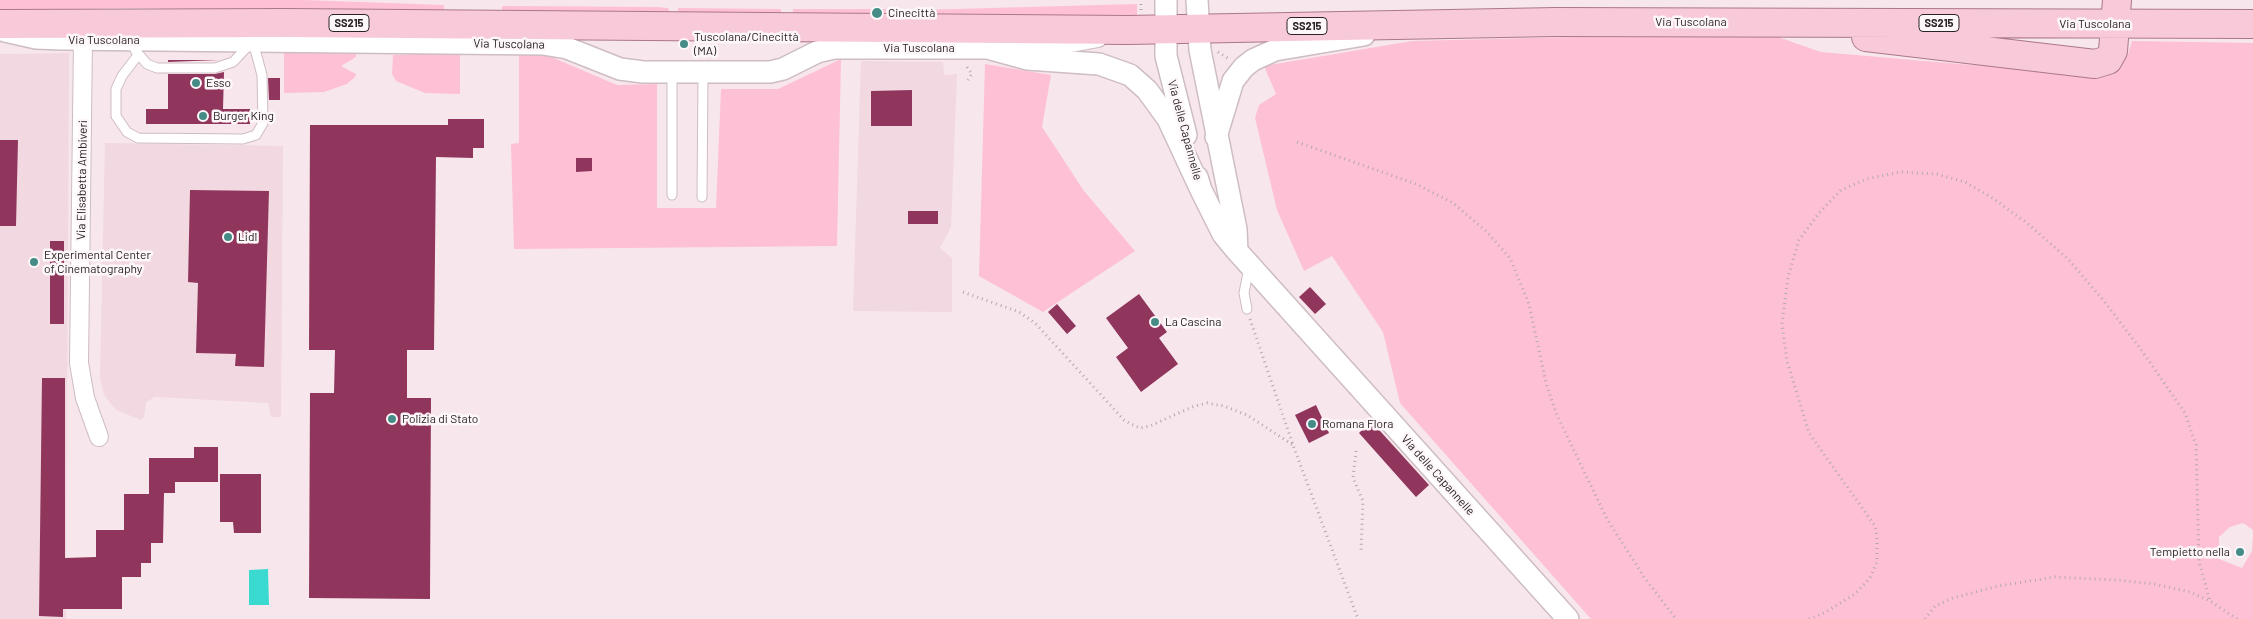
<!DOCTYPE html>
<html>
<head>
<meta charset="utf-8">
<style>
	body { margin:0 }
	canvas { display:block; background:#f7e6ec }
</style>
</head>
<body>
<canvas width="2253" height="619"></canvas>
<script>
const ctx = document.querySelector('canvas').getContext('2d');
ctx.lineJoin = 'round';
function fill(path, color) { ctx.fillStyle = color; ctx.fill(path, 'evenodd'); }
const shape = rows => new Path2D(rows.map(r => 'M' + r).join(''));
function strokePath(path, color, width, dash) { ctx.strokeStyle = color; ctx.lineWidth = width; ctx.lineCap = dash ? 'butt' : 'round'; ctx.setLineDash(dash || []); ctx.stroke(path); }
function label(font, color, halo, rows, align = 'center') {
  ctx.font = font + ' Barlow,sans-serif'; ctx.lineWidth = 5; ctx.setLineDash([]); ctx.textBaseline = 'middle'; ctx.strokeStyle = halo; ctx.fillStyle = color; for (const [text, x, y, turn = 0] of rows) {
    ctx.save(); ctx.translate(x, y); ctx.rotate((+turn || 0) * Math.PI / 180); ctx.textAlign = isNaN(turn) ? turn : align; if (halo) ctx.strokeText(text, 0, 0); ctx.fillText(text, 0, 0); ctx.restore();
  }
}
fill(shape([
	[69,53,66,619,0,619,0,54],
	[861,61,943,62,944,75,957,74,951,227,940,248,952,258,952,312,853,311],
	[105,143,283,146,281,417,271,417,268,403,155,397,146,402,144,417,141,420,116,410,104,395,100,377]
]), '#f2d8e0');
fill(shape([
	[0,0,303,0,444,5,444,12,134,8,0,10],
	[1137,4,1137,18,919,17,918,10],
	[502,6,656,7,668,8,669,10,668,14,502,12],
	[678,8,781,9,781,15,678,14],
	[793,9,886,9,886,16,793,15],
	[1650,35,1775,36,1821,52,1971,65,2112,69,2121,63,2128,54,2132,41,2253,43,2253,530,2243,523,2230,527,2219,537,2219,559,2242,568,2252,551,2253,534,2253,619,1591,619,1400,403,1383,332,1332,256,1304,271,1277,210,1255,118,1259,105,1276,94,1264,66,1412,41],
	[284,52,356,54,356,57,341,66,356,74,355,77,347,84,324,92,284,93],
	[519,52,542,53,617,85,657,84,657,208,716,208,721,89,778,89,841,59,837,246,514,249,511,144,519,143],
	[410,53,460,55,460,94,425,93,396,81,392,74,393,55,410,55],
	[985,64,1051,75,1042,127,1084,191,1135,251,1043,312,979,276]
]), '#fec0d5');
fill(shape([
	[268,569,269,605,249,605,249,570]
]), '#3adad1');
fill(shape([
	[168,60,219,60,168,62],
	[224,72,223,109,250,109,250,124,146,124,146,109,168,109,168,74,215,74],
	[268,78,280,78,280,100,269,100],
	[912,90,912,126,871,126,871,91],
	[448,119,484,119,484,148,473,148,473,158,436,157,434,350,407,350,407,398,431,398,430,599,309,598,310,393,334,393,335,350,309,350,310,125,448,125],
	[0,140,18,140,16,226,0,226],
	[576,158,592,158,592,171,576,172],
	[190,190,269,191,264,367,235,366,236,354,196,353,198,283,188,282],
	[908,211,938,211,938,224,908,224],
	[50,241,64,241,64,324,50,324],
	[1310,287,1326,304,1315,314,1299,297],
	[1139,294,1167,332,1159,338,1178,364,1141,392,1116,357,1128,348,1106,318],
	[1057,304,1076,326,1067,334,1048,312],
	[42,378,65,378,65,558,96,557,96,530,124,530,124,494,149,494,149,458,194,458,194,447,218,447,218,482,175,482,175,493,164,493,163,543,151,543,151,563,141,563,141,577,122,577,122,609,63,609,63,617,39,616],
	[1316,405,1329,433,1309,443,1295,415],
	[1371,421,1429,485,1416,497,1359,433],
	[220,474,261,474,261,533,234,533,233,522,220,522]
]), '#90365d');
const service = shape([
	[135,50,147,64,157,68,215,68,233,62,252,42],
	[138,55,122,76,116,89,116,116,127,132,138,138,243,139,256,135,263,123,262,75,253,42],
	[672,195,672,72],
	[702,197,703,73],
	[1247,309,1244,293,1249,267]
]);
const minor = shape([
	[83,39,79,363,85,398,99,437],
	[1000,48,1066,44,1098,38]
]);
const tertiary = shape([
	[1166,0,1166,56,1186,135],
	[1197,0,1200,50,1236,229,1237,251],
	[5,31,36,38,61,39,543,44,567,48,620,69,643,72,770,72,783,69,817,52,834,48,987,48,1027,59,1099,64,1130,75,1147,90,1168,119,1201,190],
	[1216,137,1233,81,1244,67,1253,60,1275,50,1364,35],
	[1197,177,1201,190,1223,234,1237,251,1568,619]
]);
const primary = shape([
	[0,24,286,23,1128,30,1556,22,2253,24],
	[1866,37,2095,64,2108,60,2113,51,2117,0]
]);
strokePath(service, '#cebdc2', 11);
strokePath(minor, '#cebdc2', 20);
strokePath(tertiary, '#cebdc2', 24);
strokePath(primary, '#ab7889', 30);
strokePath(shape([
	[1141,10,1141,3],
	[1218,52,1229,59],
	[967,67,972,74,968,80],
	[1297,142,1416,184,1453,203,1486,231,1510,258,1529,304,1546,383,1556,413,1607,519,1644,577,1676,619],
	[963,292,1019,312,1035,323,1124,420,1131,424,1140,428,1150,426,1192,407,1207,403,1224,406,1247,415,1293,445],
	[1250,319,1293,445,1358,619],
	[1356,451,1353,478,1363,501,1361,551],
	[1809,619,1824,613,1855,594,1870,578,1877,562,1877,537,1875,526,1809,433,1787,361,1782,324,1788,277,1799,240,1819,213,1841,190,1867,179,1900,172,1937,174,1965,182,1991,197,2027,223,2068,259,2104,301,2142,351,2185,413,2196,445,2199,562,2210,601],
	[1925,619,1935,606,1953,598,1998,586,2055,577,2117,580,2154,584,2190,592,2210,601,2237,619]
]), '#b5a8ac', 3, [1, 4]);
strokePath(service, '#fff', 9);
strokePath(minor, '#fff', 18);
strokePath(tertiary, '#fff', 21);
strokePath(primary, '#f7c9d9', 28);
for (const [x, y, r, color] of [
	[877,13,6,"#458c87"],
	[684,44,5,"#458c87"],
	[196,83,5,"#458c87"],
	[203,116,5,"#458c87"],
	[228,237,5,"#458c87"],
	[34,262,5,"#458c87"],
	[1155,322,5,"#458c87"],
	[392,419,5,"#458c87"],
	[1312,424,5,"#458c87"],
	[2240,552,5,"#458c87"]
]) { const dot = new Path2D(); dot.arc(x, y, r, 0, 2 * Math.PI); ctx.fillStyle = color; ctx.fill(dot); strokePath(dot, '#fef7f9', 2); }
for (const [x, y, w] of [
	[349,23,40],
	[1939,23,40],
	[1307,26,40]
]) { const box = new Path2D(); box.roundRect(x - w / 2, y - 8.5, w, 17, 4); ctx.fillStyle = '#fef7f9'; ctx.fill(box); strokePath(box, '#292324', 1); }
label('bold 11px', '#292324', null, [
	["SS215",349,23],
	["SS215",1939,23],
	["SS215",1307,26]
]);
label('12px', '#292324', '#fef7f9', [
	["Cinecittà",888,13],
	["Tuscolana/Cinecittà",694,37],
	["(MA)",694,51],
	["Esso",206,83],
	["Burger King",213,116],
	["Lidl",238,237],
	["Experimental Center",44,255],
	["of Cinematography",44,269],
	["La Cascina",1165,322],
	["Polizia di Stato",402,419],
	["Romana Flora",1322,424],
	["Tempietto nella",2230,552,"right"]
], 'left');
label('12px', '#292324', '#fef7f9', [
	["Via Tuscolana",1691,22],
	["Via Tuscolana",2095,24],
	["Via Tuscolana",104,40],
	["Via Tuscolana",509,44,1],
	["Via Tuscolana",919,48],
	["Via delle Capannelle",1185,130,75],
	["Via Elisabetta Ambiveri",82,180,-89],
	["Via delle Capannelle",1438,475,48]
]);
</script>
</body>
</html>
